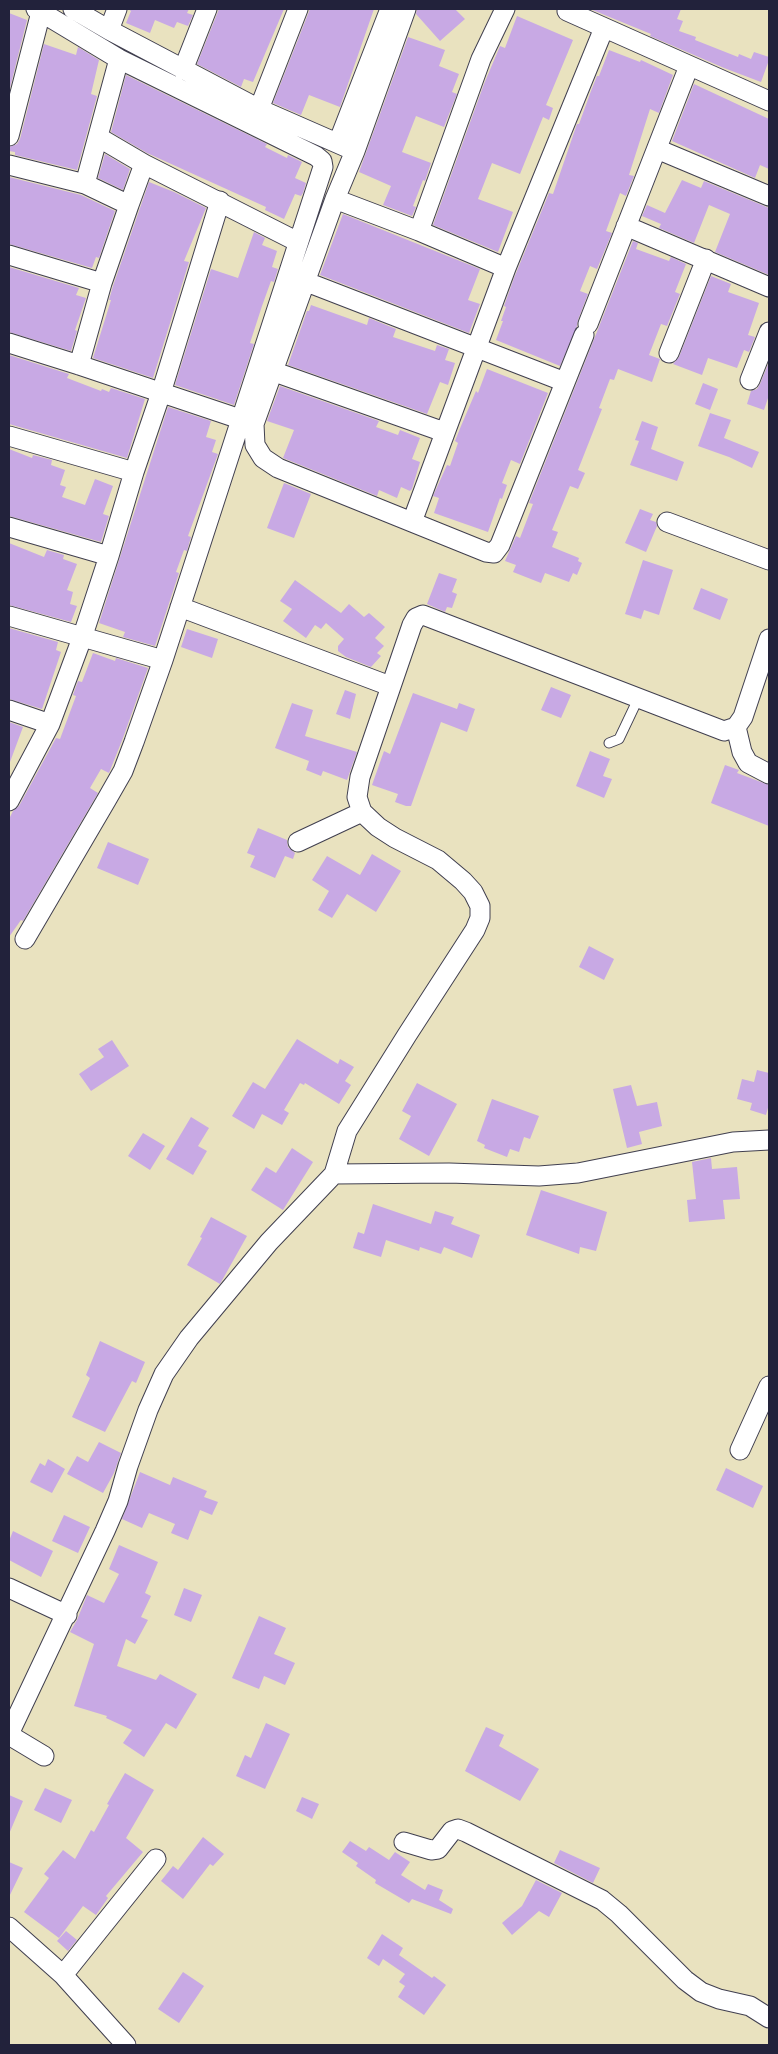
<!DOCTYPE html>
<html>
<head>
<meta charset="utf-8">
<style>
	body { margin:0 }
	#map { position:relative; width:778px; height:2054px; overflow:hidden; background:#e9e2bf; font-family:"Gochi Hand",sans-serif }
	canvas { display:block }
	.frame { position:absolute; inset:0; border:10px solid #22223b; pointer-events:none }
</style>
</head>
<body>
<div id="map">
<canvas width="778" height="2054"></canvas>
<div class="frame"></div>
</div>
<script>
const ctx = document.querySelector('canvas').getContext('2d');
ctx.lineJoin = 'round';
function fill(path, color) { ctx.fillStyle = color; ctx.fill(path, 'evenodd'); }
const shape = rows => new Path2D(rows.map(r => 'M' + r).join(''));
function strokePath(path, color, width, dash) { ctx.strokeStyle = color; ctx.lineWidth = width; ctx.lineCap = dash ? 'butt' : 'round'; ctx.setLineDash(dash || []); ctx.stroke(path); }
fill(shape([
	[128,9,189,9,187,13,193,15,188,26,177,22,174,28,155,20,150,33,126,23,131,11],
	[219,9,284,9,253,82,244,79,241,87,197,64],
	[310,9,374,9,340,107,309,95,301,115,273,103],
	[417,9,455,9,465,19,440,41,416,14],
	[590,9,681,9,677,19,683,21,679,31,696,37,695,40,738,57,739,54,751,59,754,52,769,57,769,60,761,82,724,68,650,36,651,34],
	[9,13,27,20,9,92],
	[517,16,573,40,546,105,553,108,549,120,543,117,520,174,492,163,478,199,513,212,498,252,433,225,484,84,500,46,505,48],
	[408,37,445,50,439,66,459,74,452,92,457,94,444,127,416,116,402,152,431,163,425,181,423,180,413,206,416,207,412,216,383,205,391,186,359,172],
	[44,44,76,55,78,47,99,60,91,94,97,96,77,170,15,155,15,152,9,151,9,147,17,144,20,139],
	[609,50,640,62,641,60,673,75,659,113,650,109,629,175,634,176,626,196,620,193,606,231,612,233,597,269,590,266,580,291,588,294,578,320,577,326,560,366,496,340,503,321,501,321,506,307,504,306,514,278,549,193,553,194,577,124,579,124,591,91,597,76,599,76],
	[126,75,267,144,265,147,287,158,288,155,302,162,295,178,306,183,303,193,301,196,295,194,284,219,265,210,266,207,147,153,111,132],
	[694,84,769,119,769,169,760,165,755,178,672,141],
	[105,154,130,169,123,190,98,178],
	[9,177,81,195,115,211,99,258,96,257,92,268,9,244],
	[682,180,701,188,704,181,769,208,769,275,715,252,730,214,709,205,694,243,659,228,661,224,642,216,647,205,665,213],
	[149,182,174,192,206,208,184,261,189,262,153,378,93,358,111,300,109,300,113,286],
	[343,214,480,269,468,300,480,304,469,333,320,275],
	[254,232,265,238,262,245,277,251,272,267,278,269,274,282,271,281,262,306,250,343,254,344,234,405,175,385,211,269,238,278],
	[633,241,638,243,636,249,669,261,671,257,686,264,675,292,680,294,667,326,661,324,649,355,660,359,652,382,618,369,614,380,610,379,599,408,602,409,578,470,585,473,578,489,570,486,552,530,558,532,552,547,579,558,578,561,582,563,577,575,573,573,569,582,545,573,541,583,513,572,516,565,505,561,516,536,520,538,533,504,529,503],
	[9,267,79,288,76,295,86,298,75,330,77,331,71,351,9,332],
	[711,276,731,284,728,292,759,303,748,335,755,337,749,352,744,350,737,368,708,358,702,375,673,364,679,357],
	[311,305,367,325,369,318,396,329,393,337,435,351,437,345,449,349,445,360,455,363,448,385,440,382,427,414,288,365,307,311,309,311],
	[9,355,69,374,67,378,101,391,102,389,109,392,111,388,145,399,127,458,9,424],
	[769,362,769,395,764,410,747,404,751,391,757,389,760,384],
	[487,369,548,393,520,464,511,460,502,483,507,485,502,499,500,498,488,532,434,513,439,498,433,496,447,465,450,466,458,443,455,441,461,426,476,391,478,393],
	[703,383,718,389,710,410,695,404],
	[280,386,379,421,376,427,398,435,400,430,420,438,412,459,420,462,412,489,410,491,401,487,397,498,379,490,377,496,283,458,294,430,267,421],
	[168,407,211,421,206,437,216,440,212,452,218,454,188,536,191,537,187,551,184,550,176,572,179,573,155,646,123,637,125,632,99,623],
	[710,413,731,420,724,438,759,452,752,468,729,457,698,446],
	[642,421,658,427,651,449,684,462,677,481,630,465,639,441,635,440],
	[9,449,32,458,33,455,52,460,51,465,65,470,60,485,66,487,62,497,85,505,95,479,113,486,103,514,109,516,101,542,9,516],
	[284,483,311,494,294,538,267,528],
	[640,509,653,514,650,520,656,522,657,526,646,552,625,543],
	[9,543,44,557,47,550,64,555,63,559,77,564,67,590,73,592,70,604,77,606,71,622,9,605],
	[643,560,673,570,659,615,644,610,641,619,625,614],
	[439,573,457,579,452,592,457,594,452,608,447,607,445,612,427,604],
	[295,580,341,613,349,604,364,617,369,613,385,627,375,638,384,646,377,653,381,656,371,667,346,657,338,651,338,646,344,639,326,623,321,629,315,625,306,638,283,621,292,609,280,601],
	[701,588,728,599,720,620,693,609],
	[9,628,58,642,56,650,61,652,42,709,9,699],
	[187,629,218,639,212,658,181,647],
	[93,653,115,661,116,658,148,668,123,738,109,773,101,769,90,788,98,793,23,921,21,920,9,937,9,819,13,811,19,806,56,738,60,739,76,696,73,695,78,681,82,682],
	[551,687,571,695,561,718,541,710],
	[345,690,356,694,350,719,336,714],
	[413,693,457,709,459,703,475,709,467,732,441,722,411,806,406,806,395,802,398,794,372,785,384,751,390,754],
	[292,703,313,710,305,736,357,752,347,780,323,771,321,776,306,770,309,761,275,748],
	[9,722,23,727,10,762,9,762],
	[590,751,610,759,603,776,612,779,604,798,576,786],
	[725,765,739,770,737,773,769,785,769,826,711,803],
	[258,828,287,840,288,847,295,853,293,859,285,856,275,878,250,867,255,856,247,853],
	[108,842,149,859,138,885,97,868],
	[372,854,401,871,376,912,347,894,332,918,318,910,329,891,312,880,327,856,360,875],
	[589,946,614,959,604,980,579,967],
	[297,1039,338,1064,340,1059,354,1067,345,1081,351,1085,339,1104,305,1083,304,1085,300,1083,284,1110,289,1113,282,1125,262,1114,254,1129,232,1116,253,1082,265,1089],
	[112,1040,129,1066,91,1091,79,1074,104,1057,98,1049],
	[757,1070,769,1073,769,1104,766,1115,750,1110,752,1103,737,1099,742,1079,754,1082],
	[417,1083,457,1104,429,1156,399,1139,411,1116,402,1111],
	[631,1085,637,1106,657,1102,662,1126,639,1132,642,1144,627,1148,613,1089],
	[492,1099,539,1116,530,1139,524,1137,519,1152,510,1149,507,1157,484,1148,485,1145,477,1141],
	[191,1117,209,1128,198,1146,207,1151,193,1175,166,1159],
	[143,1133,165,1146,150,1170,128,1156],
	[292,1148,313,1162,283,1210,251,1190,266,1167,276,1173],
	[711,1158,712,1169,737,1167,740,1199,723,1200,725,1219,689,1222,687,1200,696,1199,692,1162],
	[541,1190,607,1212,596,1251,580,1247,579,1254,526,1235],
	[373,1204,431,1224,435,1211,454,1217,451,1224,480,1235,472,1258,444,1247,441,1254,420,1247,419,1251,386,1240,381,1257,353,1248,358,1232,364,1234],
	[211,1217,247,1236,220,1284,187,1265,202,1238,200,1237],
	[100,1341,145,1362,136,1383,132,1381,105,1432,72,1417,90,1378,86,1375],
	[99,1442,121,1453,114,1473,103,1493,67,1474,77,1456,88,1462],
	[48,1459,65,1469,52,1493,30,1482,40,1463,45,1466],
	[726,1468,763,1486,753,1508,716,1490],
	[140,1472,170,1485,173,1477,207,1491,204,1497,218,1502,212,1515,200,1510,188,1540,171,1533,175,1524,149,1513,142,1528,122,1519],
	[64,1515,90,1527,78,1553,52,1541],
	[13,1531,53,1551,41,1577,9,1560,9,1541],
	[119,1545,158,1562,145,1593,151,1596,141,1617,148,1620,135,1644,126,1639,117,1666,156,1680,160,1674,197,1694,176,1729,166,1723,144,1757,123,1743,132,1730,106,1718,107,1716,74,1706,94,1644,70,1632,77,1620,87,1595,104,1603,119,1574,109,1569],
	[184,1588,202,1595,191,1622,174,1615],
	[259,1616,286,1628,274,1654,295,1663,285,1685,264,1676,259,1689,232,1678],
	[266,1723,290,1734,265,1789,236,1776,245,1755,251,1758],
	[486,1727,504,1735,499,1746,539,1769,520,1801,465,1771],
	[125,1773,154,1790,126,1838,143,1852,106,1896,108,1898,96,1915,83,1906,59,1938,24,1912,49,1878,44,1874,63,1850,75,1859,91,1830,94,1832,109,1805,107,1804],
	[45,1788,72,1800,61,1823,34,1810],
	[9,1795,23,1801,9,1834],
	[302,1797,319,1804,312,1819,296,1811],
	[203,1837,224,1854,213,1866,210,1864,183,1899,161,1881,173,1866,178,1870],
	[350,1841,366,1851,369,1847,389,1860,395,1852,410,1862,401,1875,425,1890,428,1884,443,1890,439,1900,453,1909,451,1914,412,1899,409,1903,375,1883,376,1880,356,1866,358,1863,342,1852],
	[560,1850,600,1868,593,1883,554,1863],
	[9,1862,23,1868,9,1897],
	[536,1880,562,1893,549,1917,539,1911,512,1935,502,1923,522,1906],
	[66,1931,77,1940,68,1951,57,1941],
	[382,1934,403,1948,399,1955,432,1978,434,1976,446,1985,424,2015,398,1997,405,1986,399,1982,405,1974,383,1959,379,1966,367,1958],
	[183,1972,204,1986,179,2023,158,2009]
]), '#c8a9e4');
const lane = shape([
	[609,743,619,739,638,699]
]);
const street = shape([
	[73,9,109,30,259,109,355,151],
	[406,9,355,151,335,199,419,231,506,268],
	[567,11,769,101],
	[109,30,117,9],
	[183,70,207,9],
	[259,109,298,9],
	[9,136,41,12],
	[98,137,144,164],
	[338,143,390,9],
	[657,149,769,196],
	[9,165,85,184,129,205,144,164,298,242],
	[85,184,119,59],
	[335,199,254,424,255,445,263,458,278,468,486,552,494,553,500,545,584,335],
	[626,226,769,287],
	[419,231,481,59,505,9],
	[9,255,102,283],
	[304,281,565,382],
	[588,324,689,66],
	[9,343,79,365,240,419],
	[669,353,706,259],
	[79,365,102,283,129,205],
	[272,371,444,432],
	[750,380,769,332],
	[9,436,134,472],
	[412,522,506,268,604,28],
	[667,522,769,560],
	[9,527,109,556],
	[180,607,390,686],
	[9,616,163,660],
	[9,710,50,724],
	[736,727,742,752,748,763,769,774],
	[9,801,50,724,82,638,109,556,134,472,161,393,220,201],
	[298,842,362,812,357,797,360,777,412,625,416,618,423,615,724,731,736,727,743,717,769,639],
	[25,939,107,799,123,771,134,742,163,660,323,167,322,161,316,156,119,59,36,9],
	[334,1174,449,1173,539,1176,578,1173,733,1142,769,1140],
	[740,1450,769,1386],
	[9,1588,67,1615],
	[9,1734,105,1531,118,1501,128,1466,148,1410,164,1374,189,1338,269,1242,334,1174,347,1131,407,1035,475,930,480,918,480,906,473,892,463,881,438,860,395,838,378,827,362,812],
	[9,1735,44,1756],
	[404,1842,431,1850,438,1849,452,1831,458,1829,466,1832,602,1900,619,1914,685,1980,701,1992,719,1999,750,2006,769,2018],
	[9,1927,63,1975,126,2045],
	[63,1975,156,1859]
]);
strokePath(lane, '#403f4f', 11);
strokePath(street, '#403f4f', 21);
strokePath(lane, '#fff', 9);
strokePath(street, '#fff', 19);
</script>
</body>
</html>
